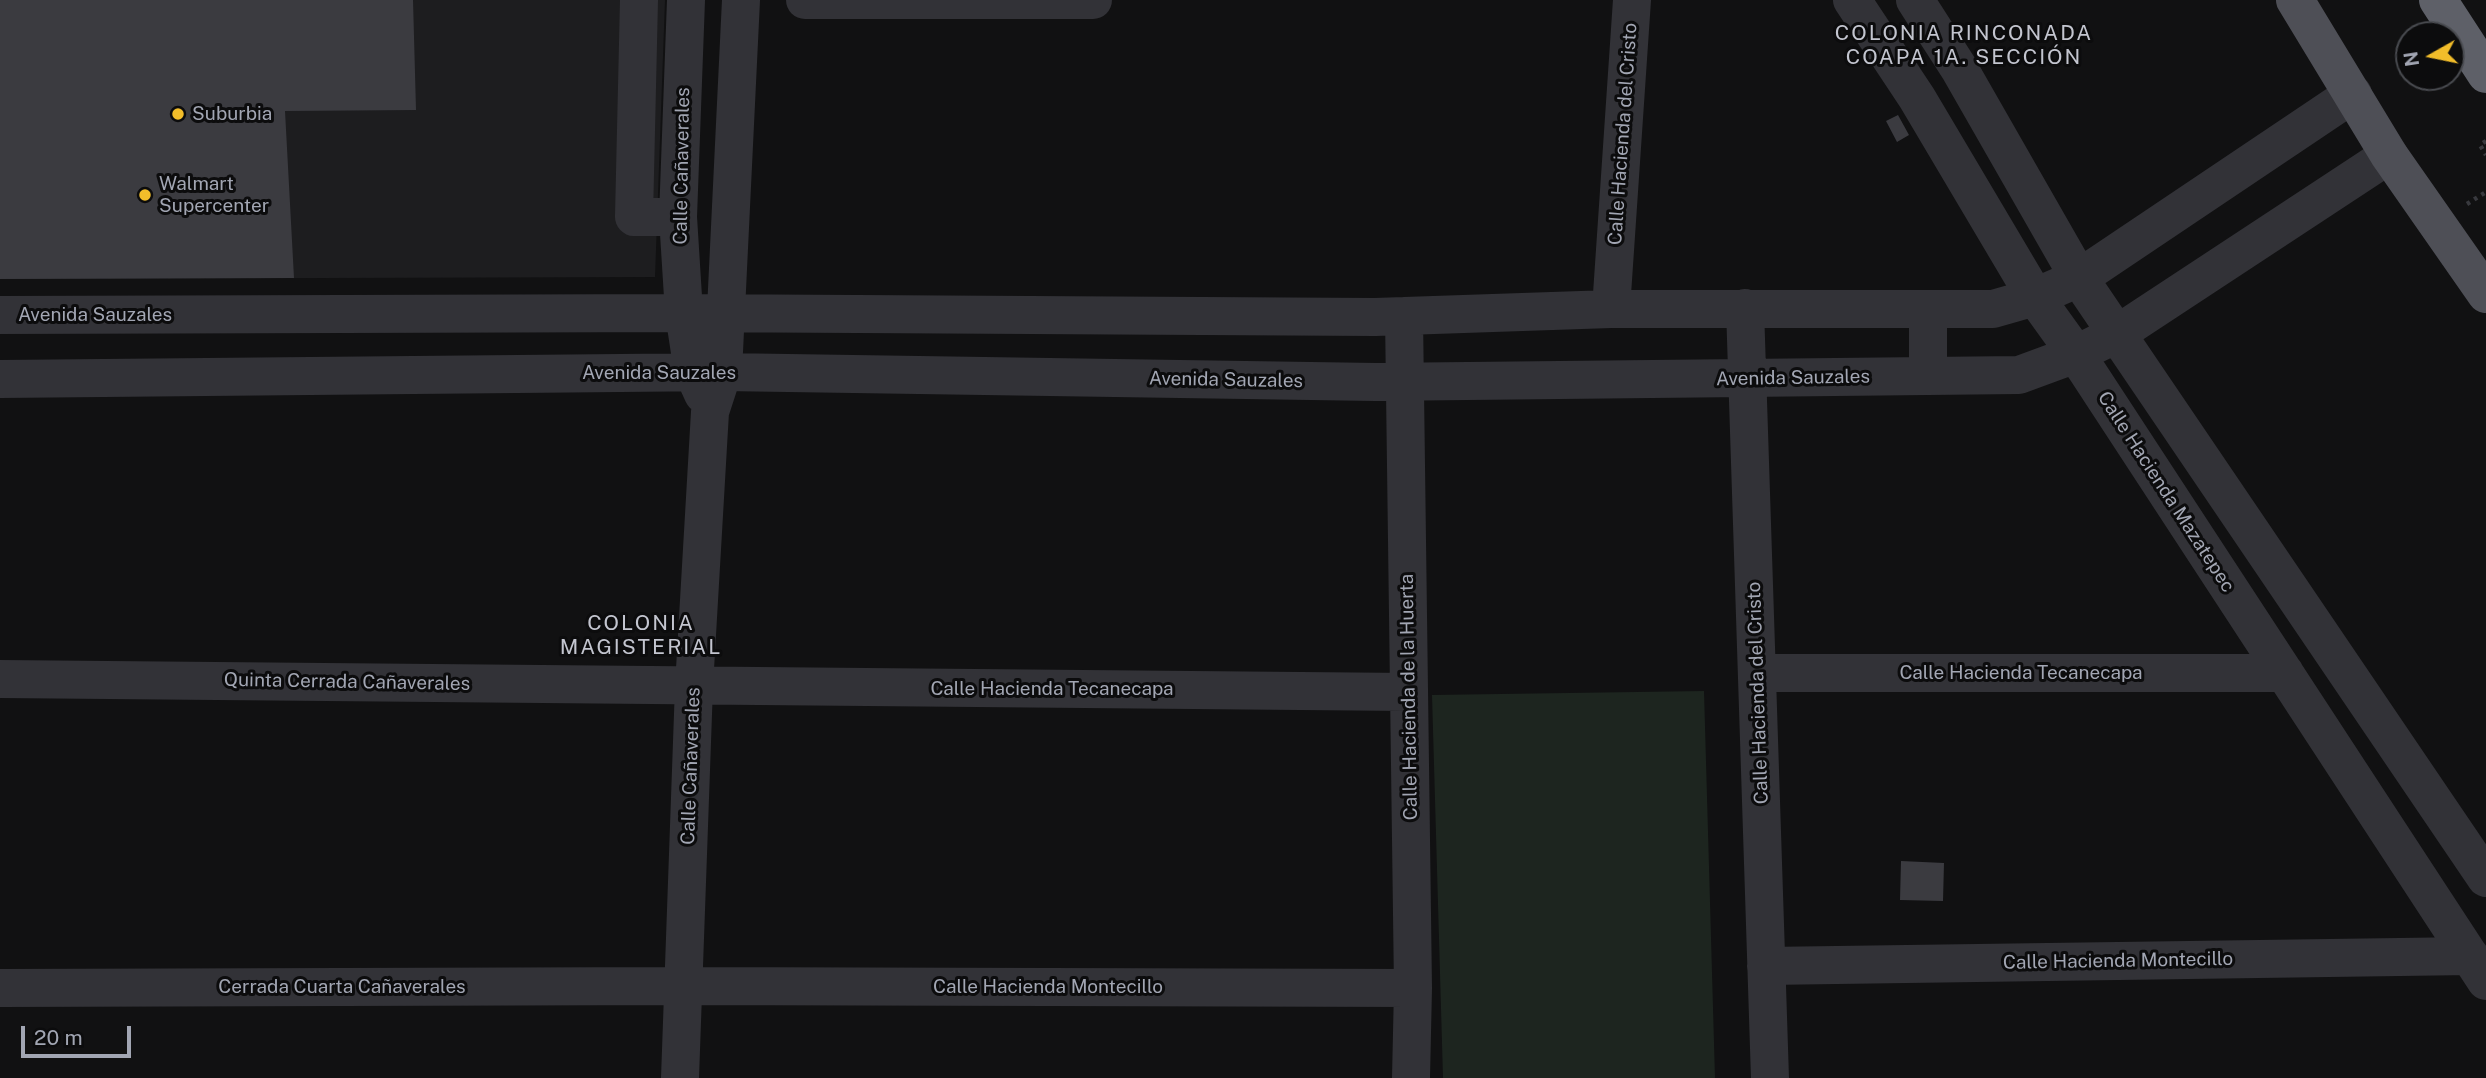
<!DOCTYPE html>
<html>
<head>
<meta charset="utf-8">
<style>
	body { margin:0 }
	#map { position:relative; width:2486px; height:1078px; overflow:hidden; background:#111112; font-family:"Public Sans",sans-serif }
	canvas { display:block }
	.north { position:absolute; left:2395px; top:21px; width:70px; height:70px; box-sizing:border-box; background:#0c0c0d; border:2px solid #484a4f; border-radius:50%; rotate:261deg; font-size:19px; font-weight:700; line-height:28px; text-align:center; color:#a2a6b3 }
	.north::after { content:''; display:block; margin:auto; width:24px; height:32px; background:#f2bd2a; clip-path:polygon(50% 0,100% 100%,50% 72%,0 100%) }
	.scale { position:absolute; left:21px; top:1026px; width:110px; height:32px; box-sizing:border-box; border:4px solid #a2a6b3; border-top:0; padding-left:9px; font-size:21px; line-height:24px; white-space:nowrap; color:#a2a6b3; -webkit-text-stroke:5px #0c0c0d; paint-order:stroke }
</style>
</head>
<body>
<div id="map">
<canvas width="2486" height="1078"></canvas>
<div class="north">N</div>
<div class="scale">20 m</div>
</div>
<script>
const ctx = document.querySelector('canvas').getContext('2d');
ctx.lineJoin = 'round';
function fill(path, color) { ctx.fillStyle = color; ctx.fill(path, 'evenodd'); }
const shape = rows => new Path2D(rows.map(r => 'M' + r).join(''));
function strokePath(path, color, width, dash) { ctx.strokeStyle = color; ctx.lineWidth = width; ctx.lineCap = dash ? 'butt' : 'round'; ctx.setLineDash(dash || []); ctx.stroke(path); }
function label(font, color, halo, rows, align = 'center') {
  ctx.font = font + ' "Public Sans",sans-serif'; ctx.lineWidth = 6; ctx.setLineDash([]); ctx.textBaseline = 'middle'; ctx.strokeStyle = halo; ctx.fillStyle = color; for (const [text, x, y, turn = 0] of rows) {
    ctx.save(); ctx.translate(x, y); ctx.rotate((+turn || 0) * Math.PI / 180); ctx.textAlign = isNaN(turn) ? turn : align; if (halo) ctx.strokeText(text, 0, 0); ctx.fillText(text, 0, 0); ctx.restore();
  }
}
fill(shape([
	[0,0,665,0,655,277,0,279]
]), '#1d1d1f');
fill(shape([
	[1704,691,1715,1078,1443,1078,1432,695]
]), '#1d251f');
fill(shape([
	[0,0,413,0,416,110,285,111,294,278,0,279],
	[1898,115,1909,135,1897,142,1886,121],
	[1901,861,1944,863,1943,901,1900,900]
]), '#3b3b40');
strokePath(shape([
	[2486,141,2480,145,2486,155],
	[2467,204,2486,192]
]), '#38393e', 4.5, [3.5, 5]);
strokePath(shape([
	[639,0,634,217,678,217],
	[686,0,678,217,684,313,693,372,703,394],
	[805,0,1093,0],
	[1852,0,1917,98,2035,297,2076,354,2486,981],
	[1915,0,1960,70,2079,278,2486,878],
	[1745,308,1770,1078],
	[1611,309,1632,0],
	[0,315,684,313,1375,317,1611,309,1993,309,2035,297,2079,278,2353,94],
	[1404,316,1413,988,1411,1078],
	[1928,376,1928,309],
	[0,379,723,372,1376,382,2019,375,2076,354,2117,334,2389,155],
	[1757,673,2285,673],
	[0,679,1409,692],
	[1766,966,2470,956],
	[0,988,683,986,1413,988],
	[680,1078,694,686,710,412,723,372,741,0]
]), '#323237', 38);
strokePath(shape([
	[2295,0,2389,155,2486,294]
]), '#4e4f56', 38);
strokePath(shape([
	[2438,0,2486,74]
]), '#5e6068', 38);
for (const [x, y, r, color] of [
	[178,114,7,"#f2bd2a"],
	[145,195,7,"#f2bd2a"]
]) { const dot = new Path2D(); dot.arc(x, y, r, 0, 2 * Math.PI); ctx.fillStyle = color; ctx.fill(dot); strokePath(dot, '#0c0c0d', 2.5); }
label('19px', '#a2a6b3', '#0c0c0d', [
	["Suburbia",192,114],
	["Walmart",159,184],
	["Supercenter",159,206]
], 'left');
label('19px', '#a2a6b3', '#0c0c0d', [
	["Calle Hacienda del Cristo",1623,134,-86],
	["Calle Cañaverales",682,166,-89],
	["Avenida Sauzales",95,315],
	["Avenida Sauzales",659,373],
	["Avenida Sauzales",1793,378,-1],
	["Avenida Sauzales",1226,380,1],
	["Calle Hacienda Mazatepec",2166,492,57],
	["Calle Hacienda Tecanecapa",2021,673],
	["Quinta Cerrada Cañaverales",347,682,1],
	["Calle Hacienda Tecanecapa",1052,689],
	["Calle Hacienda del Cristo",1758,693,-92],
	["Calle Hacienda de la Huerta",1409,697,-91],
	["Calle Cañaverales",691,766,-88],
	["Calle Hacienda Montecillo",2118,961,-1],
	["Cerrada Cuarta Cañaverales",342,987],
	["Calle Hacienda Montecillo",1048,987]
]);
ctx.letterSpacing = '2px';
label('21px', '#c3c5cf', '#0c0c0d', [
	["COLONIA RINCONADA",1964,34],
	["COAPA 1A. SECCIÓN",1964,58],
	["COLONIA",641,624],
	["MAGISTERIAL",641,648]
]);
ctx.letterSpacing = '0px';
</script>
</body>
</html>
